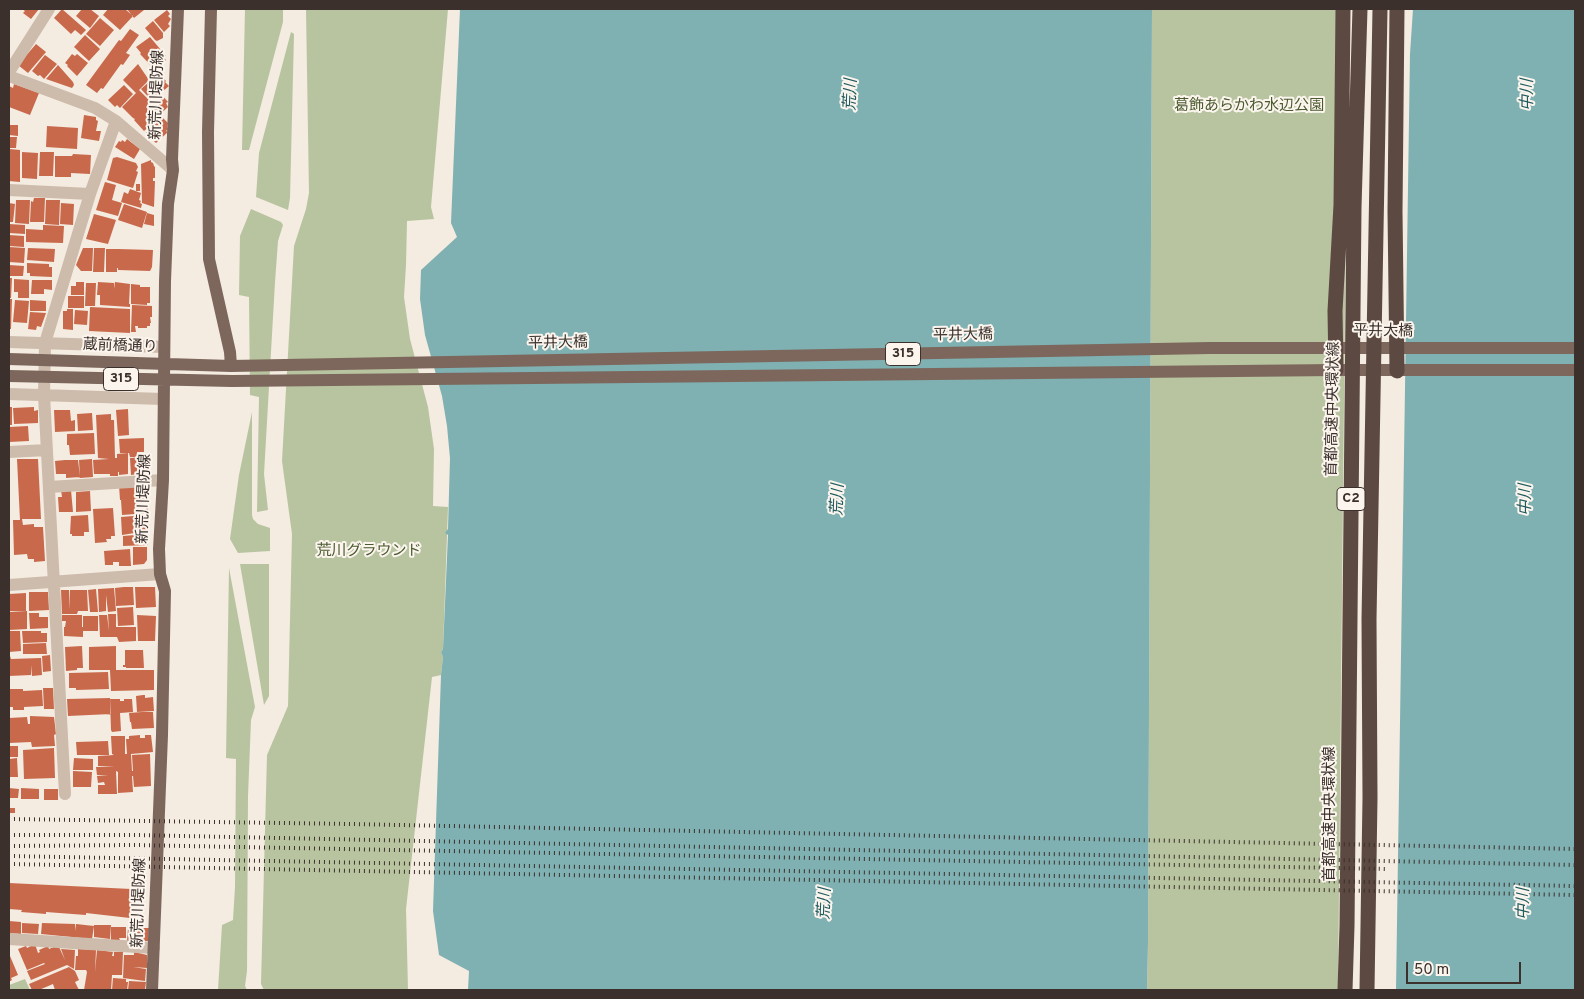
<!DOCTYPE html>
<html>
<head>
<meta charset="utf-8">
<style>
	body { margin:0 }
	#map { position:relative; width:1584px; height:999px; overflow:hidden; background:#f4ebe1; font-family:Overpass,sans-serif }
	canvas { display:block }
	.frame { position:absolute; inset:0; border:10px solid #3b302b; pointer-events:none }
	.scale { position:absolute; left:1406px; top:962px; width:115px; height:22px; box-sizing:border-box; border:2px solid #3b302b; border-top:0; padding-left:6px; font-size:15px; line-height:18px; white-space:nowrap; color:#3b302b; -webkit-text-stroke:4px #fbf5ee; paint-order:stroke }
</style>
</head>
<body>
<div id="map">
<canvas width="1584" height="999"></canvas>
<div class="frame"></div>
<div class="scale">50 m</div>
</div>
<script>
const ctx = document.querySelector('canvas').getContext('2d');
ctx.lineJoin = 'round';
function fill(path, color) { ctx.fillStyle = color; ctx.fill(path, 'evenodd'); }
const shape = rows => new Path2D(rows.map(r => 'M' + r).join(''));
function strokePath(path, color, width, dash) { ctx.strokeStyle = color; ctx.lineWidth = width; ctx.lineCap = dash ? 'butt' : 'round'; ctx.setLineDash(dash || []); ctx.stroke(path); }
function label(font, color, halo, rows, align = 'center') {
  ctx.font = font + ' Overpass,"Noto Sans JP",sans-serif'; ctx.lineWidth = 4; ctx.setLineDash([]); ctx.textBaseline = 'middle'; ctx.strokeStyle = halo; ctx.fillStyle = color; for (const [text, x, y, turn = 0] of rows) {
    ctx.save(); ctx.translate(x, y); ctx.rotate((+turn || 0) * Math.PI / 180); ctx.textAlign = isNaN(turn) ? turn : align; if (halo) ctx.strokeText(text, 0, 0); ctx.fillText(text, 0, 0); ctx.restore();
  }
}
fill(shape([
	[245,9,283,9,283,22,249,150,242,150],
	[306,9,448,9,431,207,434,219,407,221,406,265,404,297,410,339,428,407,434,449,433,506,448,507,443,649,441,652,443,657,441,675,432,677,406,909,408,990,264,990,261,984,267,755,288,706,292,534,282,461,294,246,306,209,309,193],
	[1152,9,1348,9,1338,990,1147,990,1148,942],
	[291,32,294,34,290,198,288,210,256,197,259,153],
	[251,209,281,222,283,225,278,241,275,282,264,474,268,510,257,512,259,397,250,395,249,297,239,295,240,236],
	[252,412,252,515,253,519,258,524,270,528,270,551,238,553,230,539,239,475],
	[240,564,269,564,269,696,264,705],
	[229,568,255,707,251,720,248,796,247,971,245,986,247,990,218,990,222,925,233,920,235,887,236,759,226,758],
	[25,979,30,990,9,990,9,985]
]), '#b8c4a0');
fill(shape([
	[460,9,1152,9,1148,942,1147,990,468,990,469,971,439,955,433,911,441,675,443,657,441,652,443,649,448,535,445,533,448,529,450,458,447,426,442,396,425,335,420,299,421,270,457,237,451,223],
	[1413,9,1575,9,1575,990,1396,990,1410,54]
]), '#7fb0b2');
fill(shape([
	[22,9,39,9,31,19,23,13,25,11],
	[62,9,86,30,81,35,75,30,71,34,54,18],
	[82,9,90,9,99,16,90,28,76,16],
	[108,9,125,9,133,16,120,30,103,15],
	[127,9,143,9,144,10,134,18],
	[167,10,170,14,168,16,171,19,168,24,170,26,164,32,154,20],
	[100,18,114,30,100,46,86,34],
	[153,21,163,33,163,38,157,41,155,40,145,28],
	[130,29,139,35,126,53,130,55,123,65,121,64,103,89,101,88,97,93,86,85,119,40,121,41],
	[85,35,100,49,89,61,74,47],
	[150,37,166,56,163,57,166,60,155,70,140,54,141,53,136,47],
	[36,44,46,52,28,73,18,65],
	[72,54,75,56,77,54,88,63,77,76,67,66,68,65,65,63],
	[45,55,57,64,44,79,40,75,38,76,32,71],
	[138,64,149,80,136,93,123,80],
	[58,65,73,82,74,85,72,88,46,79],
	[159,73,166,81,165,82,169,86,152,101,141,89],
	[14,84,39,93,30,115,9,107,9,86,13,88],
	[124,85,133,94,120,108,117,105,115,107,108,100],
	[139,90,151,102,146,107,158,119,144,131,134,120,135,119,133,118,122,107],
	[161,94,168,102,166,103,168,107,157,117,147,107],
	[84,115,96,117,96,120,98,121,96,131,101,131,99,141,81,138],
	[162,117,168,123,167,127,168,129,166,131,168,132,156,143,146,133],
	[9,125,18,125,18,136,9,135],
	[47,126,78,128,77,149,46,147],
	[9,137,17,137,16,148,9,148],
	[127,139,140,149,134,159,115,147,119,141,121,142,122,140,125,142],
	[9,149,20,150,20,182,9,181,9,161,17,161,9,161],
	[22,152,38,153,37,179,22,178],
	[40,152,54,152,53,176,39,176],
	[73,154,91,155,90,174,71,173,71,177,55,177,55,156,72,156],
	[117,157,136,163,138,167,136,171,138,172,133,188,107,180,113,158],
	[151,160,151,162,153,163,154,166,155,167,155,178,153,178,153,181,155,181,154,207,142,203,141,164],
	[105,182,116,185,112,200,122,203,118,216,96,210],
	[136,184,140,184,140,191,136,191],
	[130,189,141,193,139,200,141,201,140,203,142,204,141,208,121,202,124,192,128,194],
	[34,198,45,198,44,222,30,222,31,201,33,202],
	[16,200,30,200,29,224,15,223],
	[46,200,60,200,59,225,45,224],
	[9,203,15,204,13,222,9,222],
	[61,203,74,204,73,225,60,224],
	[124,204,147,212,142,228,118,220],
	[147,213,154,215,154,226,144,224],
	[94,214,116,220,108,244,86,239],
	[9,224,25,225,25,234,9,233],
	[43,225,64,226,63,243,26,242,26,229,43,230],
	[9,235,24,236,24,247,9,246],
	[9,247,25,248,24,263,9,262],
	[28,248,55,249,54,262,27,260],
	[83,248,93,248,92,271,81,271,76,265],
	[94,248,105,248,104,272,93,272],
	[106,249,118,249,118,262,118,249,153,250,152,267,150,271,118,270,118,268,117,268,117,272,106,272],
	[27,263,49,264,49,267,52,267,52,277,30,276,30,273,27,273],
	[9,265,24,266,23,276,9,276],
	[9,278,12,278,11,298,9,298],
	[14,279,29,280,29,298,18,298,18,292,14,292],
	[32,280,52,280,52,290,44,289,44,294,31,294],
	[76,282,84,282,84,295,71,295,71,286,76,286],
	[98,282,114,283,114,289,115,282,130,284,129,304,130,304,130,307,100,305,100,295,97,295],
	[86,283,96,283,95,306,85,306],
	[131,284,140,285,140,287,150,287,150,303,147,303,147,305,131,304],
	[68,296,84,296,84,308,68,308],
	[9,299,12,299,11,329,9,329],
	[15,300,29,301,27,323,13,322],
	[30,300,46,301,46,311,30,311],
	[132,305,152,306,152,317,150,317,151,323,150,323,150,326,147,326,147,328,138,328,138,326,135,326,136,332,131,332],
	[90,307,130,309,130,333,89,331],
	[67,309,73,309,73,330,63,329,63,311,67,311],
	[75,310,88,311,87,325,74,324],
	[30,312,46,313,41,327,37,326,36,330,28,329],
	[9,407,12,407,12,425,9,425],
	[34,407,34,411,38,410,38,423,14,424,13,408],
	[128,409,129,435,118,436,116,410],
	[54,410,70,410,71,421,75,420,75,431,55,432],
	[92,413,93,430,78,431,77,414],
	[111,414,111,420,114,420,115,458,117,458,117,454,128,453,128,474,119,475,119,472,118,472,118,476,110,476,110,474,94,474,93,460,109,459,98,458,96,415],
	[28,426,29,441,9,442,9,427],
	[94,433,95,454,70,455,69,445,67,445,67,434],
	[144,438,144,452,137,452,137,457,130,457,129,453,120,453,119,439],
	[144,457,145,461,148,461,148,470,145,473,131,475,130,458],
	[17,459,38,459,41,519,22,519,23,525,34,524,34,527,43,527,45,561,34,562,34,559,28,559,27,554,14,555,13,520,20,520],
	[92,459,93,477,80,478,79,460],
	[65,460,78,460,80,477,66,478,66,474,56,474,55,461],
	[144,484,148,488,148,513,122,515,121,500,144,499,120,500,119,485],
	[61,490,71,490,73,512,59,512,58,497,62,497],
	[90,491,91,511,76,512,76,492],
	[113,508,115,536,111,536,111,539,106,539,107,542,95,543,93,509],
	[88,515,89,532,84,532,84,536,72,536,72,534,70,534,71,516],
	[146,515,147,531,122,535,121,517],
	[147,534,148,545,123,546,123,536],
	[133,547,147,547,147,560,144,564,133,565],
	[130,549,131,566,119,566,119,562,113,562,113,565,105,565,104,551],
	[124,587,124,598,124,587,133,587,134,605,116,606,115,588],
	[135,587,155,587,156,607,136,608],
	[114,588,116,611,108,612,106,595,106,611,99,612,98,589],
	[96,589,98,612,90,612,88,590],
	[61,590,69,590,70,610,70,590,87,590,88,611,78,611,77,614,62,614],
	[29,592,48,592,49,610,29,611],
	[26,593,26,611,9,611,9,594],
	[133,607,134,625,118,626,117,608],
	[27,611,27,629,9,630,9,612],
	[29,613,39,613,39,617,48,617,48,628,30,629],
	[108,614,116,614,116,627,136,627,136,641,119,642,117,637,100,637,99,615,107,615,109,631],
	[62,615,82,615,82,627,65,627,66,621,62,621],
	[137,615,156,616,155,641,138,641],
	[83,616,98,616,98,631,83,631,83,637,64,636,64,627,83,627],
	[9,631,20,631,21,651,9,652],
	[22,631,41,631,41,633,47,633,47,642,23,643],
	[46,643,47,654,23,654,23,644],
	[82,646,83,668,77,668,77,670,66,671,65,647],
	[116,646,116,670,154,670,154,690,111,691,110,670,89,670,89,647],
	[125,650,143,650,144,668,126,668,126,667,123,667,123,665,125,665],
	[50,655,51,671,43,672,42,656],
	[10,656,11,659,41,658,42,675,32,676,31,665,31,675,9,676,9,657],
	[108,672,109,689,76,690,76,688,69,688,69,673],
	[43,688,53,688,54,709,44,709],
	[9,689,23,689,23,691,42,690,43,706,24,707,24,710,13,710,13,707,9,707],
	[143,695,145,695,145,698,153,697,154,711,137,712,136,696],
	[110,698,111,714,68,716,67,699],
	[110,699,120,699,120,701,124,701,124,699,132,699,133,712,120,713,121,731,112,732,111,730],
	[142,712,153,712,154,728,132,729,131,722,130,722,129,713],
	[30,716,54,717,56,734,54,735,55,746,32,747,31,742,9,743,9,718,27,717,28,724,30,724],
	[140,735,140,738,145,738,145,735,151,735,153,752,131,754,132,771,133,771,132,755,150,754,151,786,134,787,133,776,132,776,133,792,118,793,118,772,116,771,117,794,98,794,98,785,105,785,104,782,98,783,97,776,108,775,97,775,96,767,115,767,98,766,98,756,114,755,112,754,111,736,125,736,125,754,127,754,126,739,129,739,129,736],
	[108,741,109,755,77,755,76,742],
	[9,746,18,746,18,757,9,757],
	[54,748,55,778,24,779,23,750],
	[17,758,18,777,9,777,9,759],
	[74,758,93,759,93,770,73,770],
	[73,771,92,772,91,787,73,787],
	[9,788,19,789,18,798,9,798],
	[21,788,39,789,39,799,21,799],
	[44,789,58,789,58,800,44,800],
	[9,808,15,808,15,813,9,813],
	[9,883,131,889,132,895,135,895,135,908,133,907,133,913,130,915,130,918,86,913,86,915,46,912,46,914,21,912,22,910,9,909],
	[9,921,21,922,21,934,9,933],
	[22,923,39,924,38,934,22,933],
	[42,923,75,924,75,931,76,924,94,926,92,939,41,934],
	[94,925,111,925,110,939,94,937],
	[111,927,126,927,126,938,119,938,120,940,111,940],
	[128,928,142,930,142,928,149,928,148,941,127,941],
	[35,944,38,953,40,952,39,950,48,946,49,949,56,946,59,947,65,960,61,949,75,950,74,969,67,965,31,980,27,971,45,964,44,963,27,970,18,949,26,946,27,948],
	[78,949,96,950,95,972,97,950,113,952,112,956,114,956,114,952,123,952,122,975,112,975,111,990,84,990,87,972,86,970,75,970,76,956,78,956],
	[134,952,147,955,147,968,133,967,146,969,145,981,123,978,124,955,134,955],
	[10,956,18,975,11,978,12,980,9,982,9,957],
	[69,967,75,971,79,980,75,982,79,990,55,990,53,984,39,990,32,990,29,984],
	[113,978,126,979,126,982,128,982,127,990,112,990],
	[129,981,146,982,145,990,128,990]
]), '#c8694b');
strokePath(shape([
	[9,72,49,9],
	[9,76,95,108,116,121,173,170],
	[9,190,90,194],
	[9,342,164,347],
	[9,394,163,399],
	[9,452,47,450],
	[49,487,163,480],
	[9,585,160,574],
	[65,794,44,395,45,343,90,194,116,121],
	[9,939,154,948]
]), '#cdbbac', 12);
strokePath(shape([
	[211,9,208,132,209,259,230,352,231,366],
	[9,359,231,366,1210,348,1575,348],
	[9,376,232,381,1336,370,1575,370],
	[152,990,162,735,165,591,160,574,159,549,163,480,165,281,168,204,173,170,172,159,178,9]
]), '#7d675c', 12);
strokePath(shape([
	[1336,370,1335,311,1341,205,1343,9],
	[1397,371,1395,211,1397,9],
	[1345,990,1347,926,1354,207,1360,9],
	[1367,990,1370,798,1369,619,1380,9]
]), '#5c4a42', 15);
strokePath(shape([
	[9,819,351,824,1575,849],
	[9,835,135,835,1575,865],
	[9,846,134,845,1388,869],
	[9,856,1575,886],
	[9,864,1575,895]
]), '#3b302b', 4, [1, 4]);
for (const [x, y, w] of [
	[903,354,35],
	[121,379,35],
	[1351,499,28]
]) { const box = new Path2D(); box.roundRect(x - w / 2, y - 11.5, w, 23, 4); ctx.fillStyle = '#fbf5ee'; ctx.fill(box); strokePath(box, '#3b302b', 1); }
label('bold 14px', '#3b302b', null, [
	["315",903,354],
	["315",121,379],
	["C2",1351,499]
]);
label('15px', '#3b302b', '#fbf5ee', [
	["新荒川堤防線",158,95,-88],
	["平井大橋",1383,332,1],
	["平井大橋",963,336,-1],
	["平井大橋",558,344,-1],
	["蔵前橋通り",120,347,2],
	["首都高速中央環状線",1334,409,-89],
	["新荒川堤防線",145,499,-88],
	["首都高速中央環状線",1331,814,-90],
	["新荒川堤防線",140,903,-88]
]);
label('15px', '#4a5a2e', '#fbf5ee', [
	["葛飾あらかわ水辺公園",1249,107],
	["荒川グラウンド",369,552]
]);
label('italic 16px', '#1f5a5e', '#fbf5ee', [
	["荒川",852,95,-88],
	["中川",1529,95,-90],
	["荒川",839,500,-88],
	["中川",1527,500,-90],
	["荒川",826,904,-88],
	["中川",1525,904,-90]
]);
</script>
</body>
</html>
